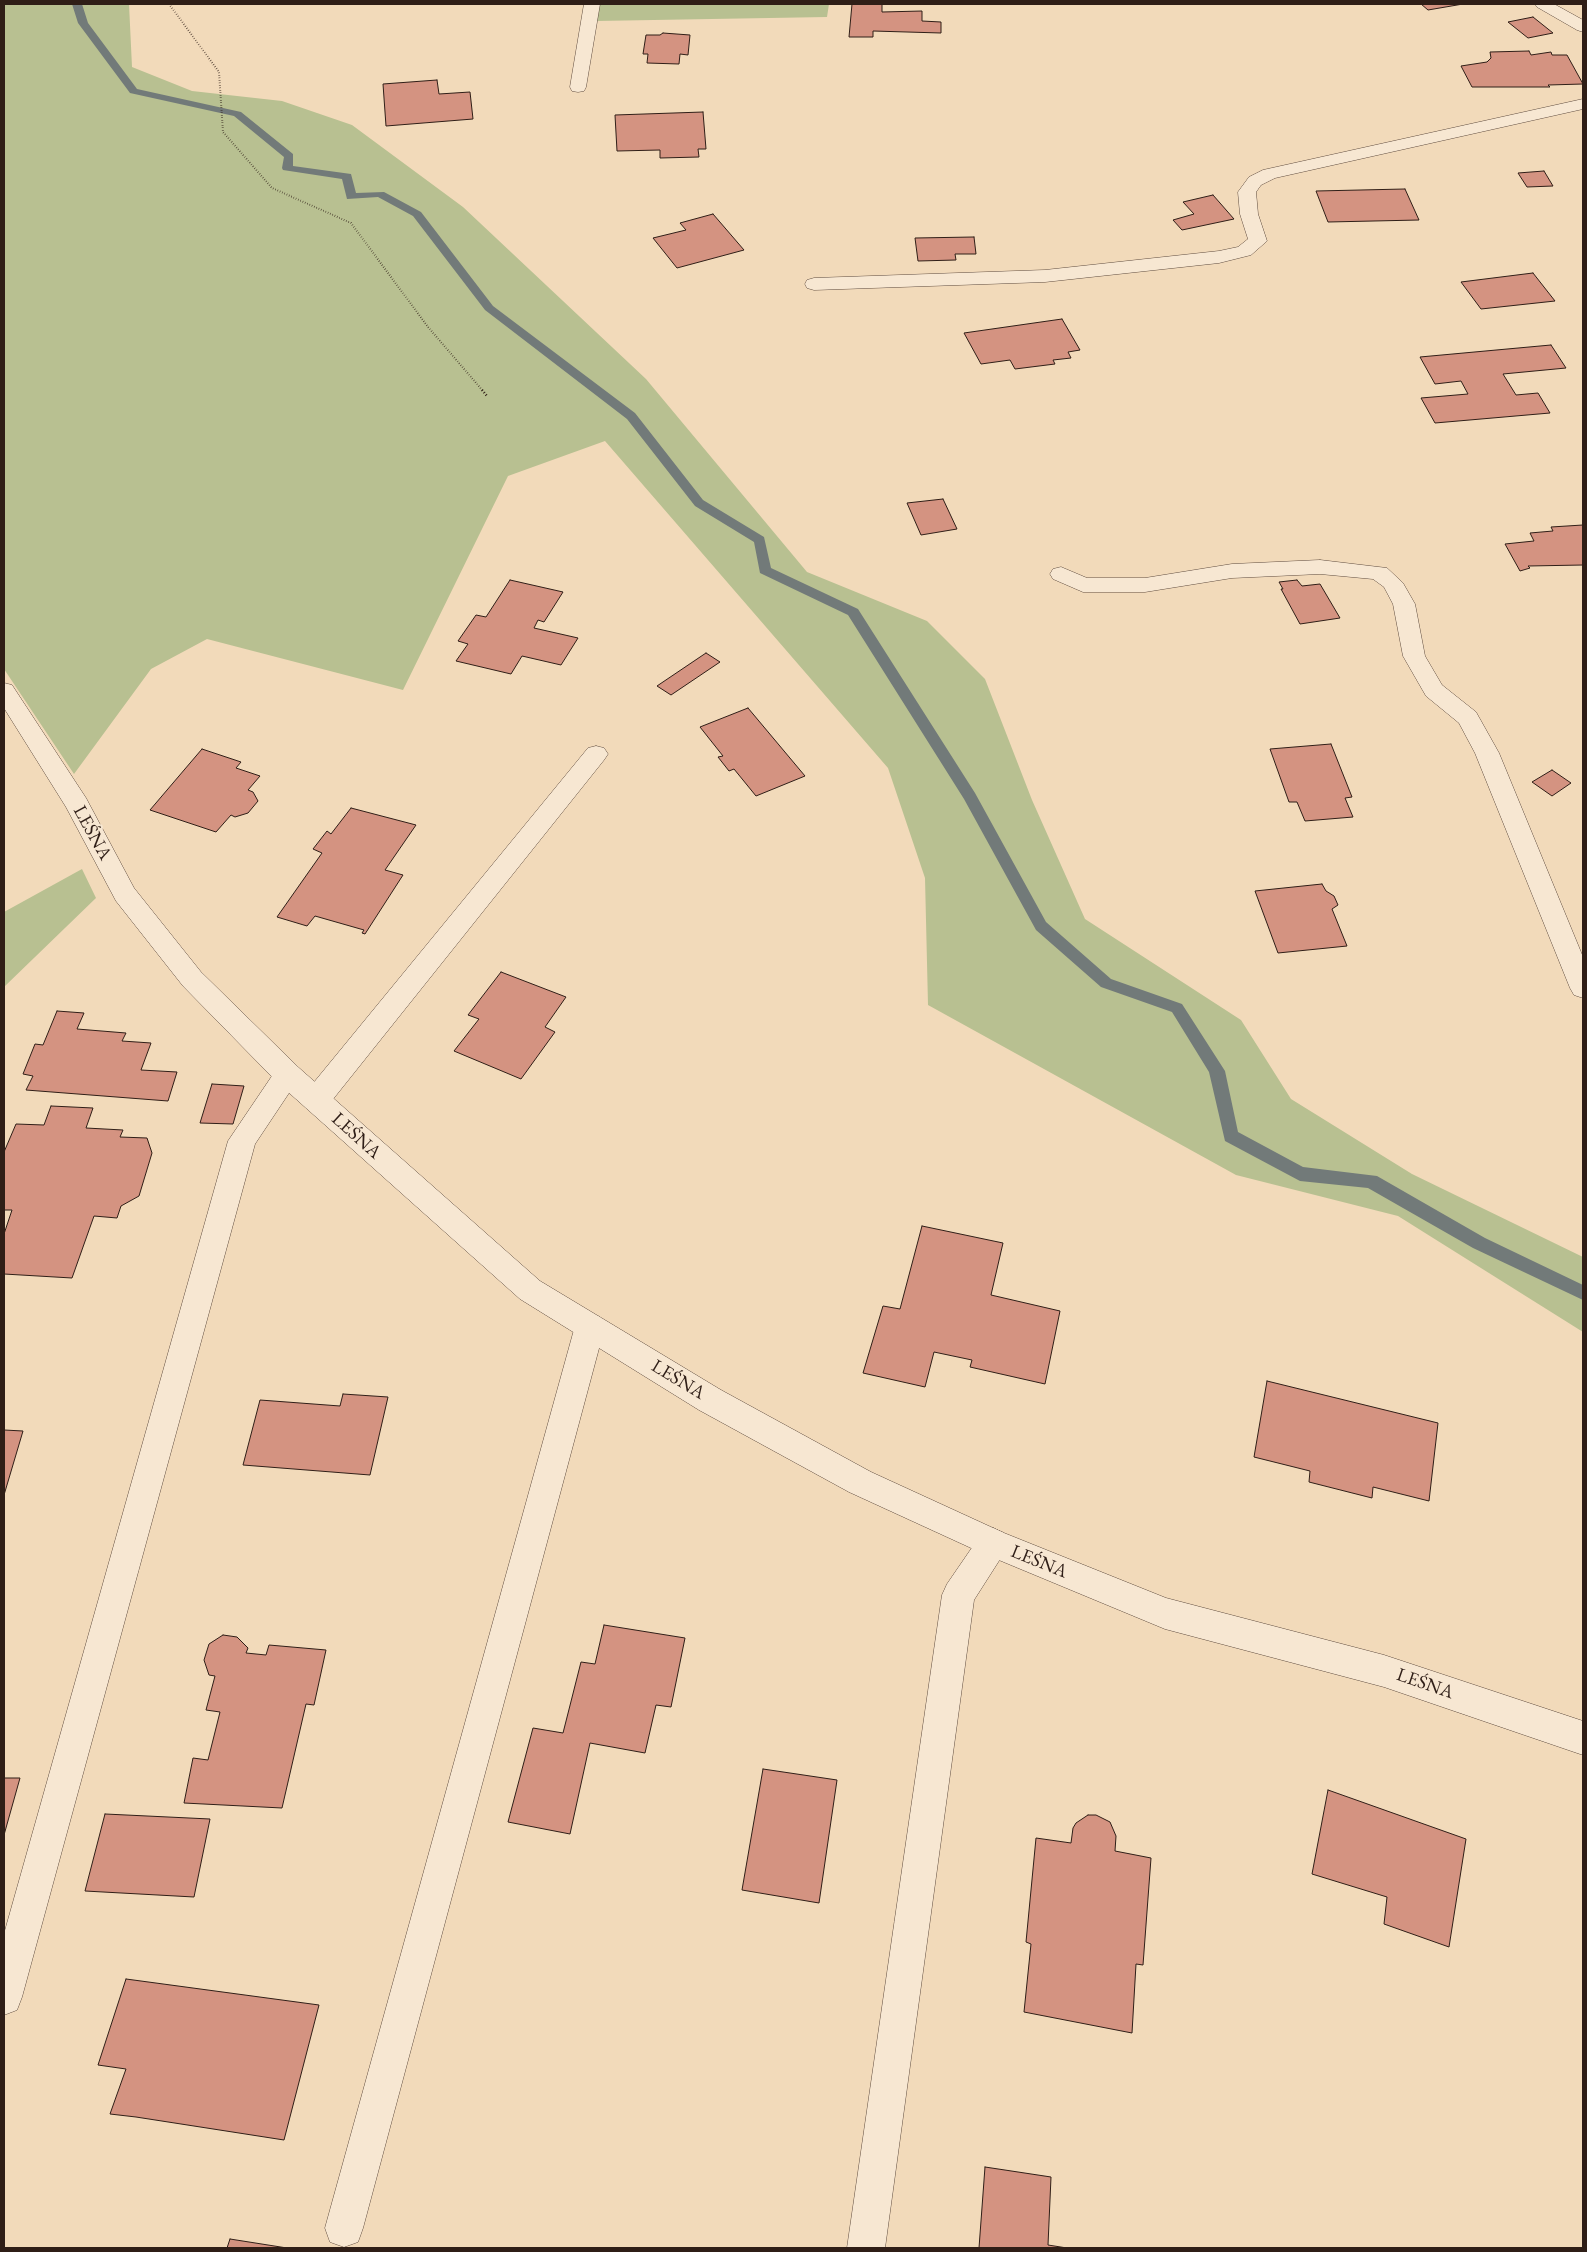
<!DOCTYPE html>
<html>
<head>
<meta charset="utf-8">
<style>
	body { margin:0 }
	#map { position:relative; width:1587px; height:2252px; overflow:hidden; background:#f2daba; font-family:"EB Garamond",serif }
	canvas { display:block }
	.frame { position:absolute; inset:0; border:5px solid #2f1e17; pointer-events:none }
</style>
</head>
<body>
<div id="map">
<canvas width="1587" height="2252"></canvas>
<div class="frame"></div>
</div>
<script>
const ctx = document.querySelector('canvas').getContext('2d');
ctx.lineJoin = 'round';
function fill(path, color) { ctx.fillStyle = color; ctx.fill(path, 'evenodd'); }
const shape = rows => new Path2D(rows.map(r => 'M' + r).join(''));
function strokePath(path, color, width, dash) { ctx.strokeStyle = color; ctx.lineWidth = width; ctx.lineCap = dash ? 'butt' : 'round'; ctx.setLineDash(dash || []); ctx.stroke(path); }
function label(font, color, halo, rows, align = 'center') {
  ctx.font = font + ' "EB Garamond",serif'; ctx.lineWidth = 4; ctx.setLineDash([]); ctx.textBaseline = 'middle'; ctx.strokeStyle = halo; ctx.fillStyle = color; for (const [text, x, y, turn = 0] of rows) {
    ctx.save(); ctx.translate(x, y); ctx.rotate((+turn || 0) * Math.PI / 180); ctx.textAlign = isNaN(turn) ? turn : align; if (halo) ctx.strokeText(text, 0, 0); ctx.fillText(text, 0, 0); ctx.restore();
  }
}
fill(shape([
	[4,4,129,4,132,67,192,91,282,101,352,125,463,207,646,379,807,572,927,621,985,679,1032,800,1085,919,1241,1020,1291,1099,1412,1174,1583,1257,1583,1332,1398,1216,1236,1175,928,1005,925,878,888,768,605,441,508,476,403,690,207,639,151,669,74,774,4,669],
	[599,4,829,4,827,17,596,21],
	[82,869,96,898,4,987,4,912]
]), '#b8c091');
fill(shape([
	[72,4,82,4,88,23,137,89,241,112,293,154,293,166,351,174,356,193,384,192,421,212,493,306,635,413,703,500,764,537,771,568,858,609,975,793,1046,922,1111,979,1182,1004,1225,1071,1238,1132,1303,1167,1377,1176,1485,1238,1583,1285,1583,1300,1473,1248,1368,1188,1300,1181,1225,1141,1209,1072,1172,1012,1101,987,1036,930,964,799,848,615,760,573,754,542,695,506,627,419,485,310,413,216,378,197,347,199,342,179,283,170,282,168,284,157,234,116,130,93,78,23,72,4]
]), '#727a79');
const building = shape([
	[852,4,882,4,882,12,922,11,922,21,941,22,941,33,873,31,873,37,849,37,852,4],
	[1421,4,1463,4,1428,10,1421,4],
	[1533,17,1553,33,1528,38,1508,22,1533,17],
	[663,33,690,35,688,55,680,54,679,64,647,63,648,54,643,54,646,35,660,35,663,33],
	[1529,51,1531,55,1551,52,1552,55,1567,55,1583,84,1548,85,1550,87,1472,87,1461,66,1487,62,1491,58,1490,52,1529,51],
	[437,80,439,94,470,92,473,119,386,126,383,84,437,80],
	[703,112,706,149,698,149,699,157,660,158,660,150,617,151,615,115,703,112],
	[1544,171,1553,186,1527,187,1518,173,1544,171],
	[1405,189,1419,220,1328,222,1316,191,1405,189],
	[1213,195,1234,219,1182,230,1173,220,1194,214,1183,202,1213,195],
	[713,214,744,250,677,268,653,238,686,230,680,223,713,214],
	[974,237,976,254,955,254,956,260,918,261,915,238,974,237],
	[1533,273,1555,301,1481,309,1461,282,1533,273],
	[1062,319,1080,350,1068,352,1071,358,1053,360,1055,364,1015,369,1010,360,981,364,964,333,1062,319],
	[1551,345,1566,368,1503,374,1516,395,1538,393,1550,413,1435,423,1421,398,1468,394,1461,381,1435,384,1420,357,1551,345],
	[943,499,957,529,921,535,907,503,943,499],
	[1583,525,1583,565,1528,566,1530,568,1520,571,1505,544,1534,541,1530,533,1553,531,1551,527,1583,525],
	[510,580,563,592,544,622,538,620,534,628,578,638,561,665,522,656,511,674,456,661,468,644,458,641,476,615,486,617,510,580],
	[1297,580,1302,586,1320,584,1340,618,1300,624,1281,589,1283,589,1279,582,1297,580],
	[706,653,720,662,671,695,657,686,706,653],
	[748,708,805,776,756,796,734,769,729,771,718,757,723,756,700,727,748,708],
	[1331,744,1352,797,1345,798,1353,817,1305,821,1297,802,1289,802,1270,749,1331,744],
	[202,749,241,762,236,768,260,776,248,790,253,792,258,801,248,813,235,817,231,815,216,832,150,810,202,749],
	[1552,770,1571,783,1552,796,1532,782,1552,770],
	[351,808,416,825,385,870,403,875,365,934,362,933,364,930,315,916,307,926,277,917,322,853,313,849,327,831,331,834,351,808],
	[1322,884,1326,891,1334,896,1338,905,1332,909,1347,946,1278,953,1255,891,1322,884],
	[501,972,566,997,545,1027,555,1032,521,1079,454,1051,479,1019,468,1015,501,972],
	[57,1011,84,1013,77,1029,126,1033,122,1041,151,1043,141,1070,177,1072,168,1101,26,1090,33,1076,23,1074,35,1044,43,1045,57,1011],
	[212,1084,244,1086,233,1124,200,1123,212,1084],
	[51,1106,93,1108,86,1128,123,1130,120,1137,147,1138,152,1153,139,1196,121,1206,117,1218,94,1216,72,1278,4,1274,4,1234,12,1210,4,1210,4,1152,16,1124,44,1125,51,1106],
	[922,1226,1003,1243,991,1295,1060,1311,1045,1384,970,1367,972,1360,934,1352,925,1387,863,1373,883,1306,900,1309,922,1226],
	[1267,1381,1438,1423,1429,1501,1373,1487,1372,1498,1309,1482,1310,1471,1254,1457,1267,1381],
	[343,1394,388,1397,370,1475,243,1465,260,1400,340,1406,343,1394],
	[4,1430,23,1431,4,1495,4,1430],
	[604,1625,685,1638,671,1707,656,1705,645,1753,590,1743,570,1834,508,1822,533,1728,563,1733,581,1662,595,1664,604,1625],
	[223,1635,237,1637,248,1648,246,1653,266,1655,269,1645,326,1650,314,1705,306,1704,282,1808,184,1803,193,1758,208,1760,220,1712,206,1710,215,1676,209,1675,204,1660,209,1644,223,1635],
	[763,1769,837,1780,819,1903,742,1890,763,1769],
	[4,1778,20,1778,4,1835,4,1778],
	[1328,1790,1466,1839,1449,1947,1384,1924,1387,1897,1312,1874,1328,1790],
	[105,1814,210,1819,194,1897,85,1891,105,1814],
	[1088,1815,1096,1815,1110,1822,1116,1836,1115,1851,1151,1858,1143,1965,1136,1964,1132,2033,1024,2012,1031,1944,1026,1942,1036,1838,1071,1843,1073,1828,1076,1823,1088,1815],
	[126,1979,319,2005,284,2140,136,2117,110,2114,126,2069,98,2065,126,1979],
	[985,2167,1051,2177,1048,2245,1067,2248,979,2248,985,2167],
	[230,2239,287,2248,227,2248,230,2239]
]);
fill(building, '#d49381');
strokePath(building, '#2f1e17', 1);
const service = shape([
	[584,4,600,4,586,87,584,91,578,92,572,91,570,87,584,4],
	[1583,99,1583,109,1275,178,1261,185,1256,192,1258,214,1267,241,1251,255,1219,263,1045,282,814,290,807,288,805,284,807,280,814,278,1045,270,1219,251,1238,247,1248,239,1240,214,1238,192,1249,177,1263,170,1583,99],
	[1320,560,1387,568,1403,583,1415,604,1425,656,1442,685,1476,712,1499,753,1583,957,1583,998,1574,995,1570,988,1475,753,1459,723,1426,696,1403,656,1393,604,1384,587,1373,579,1320,574,1232,578,1145,592,1083,592,1053,579,1050,574,1053,569,1061,567,1087,578,1145,578,1232,564,1320,560],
	[596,746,604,748,608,754,604,760,326,1108,316,1111,306,1108,302,1100,306,1092,588,748,596,746],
	[288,1064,298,1067,301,1075,255,1144,22,1997,17,2010,4,2015,4,1934,228,1141,278,1067,288,1064],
	[590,1313,600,1317,605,1326,363,2228,358,2242,344,2247,330,2242,325,2228,575,1326,580,1317,590,1313],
	[993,1528,1004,1533,1009,1543,1004,1553,974,1600,885,2248,847,2248,942,1595,947,1584,982,1533,993,1528]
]);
const minor = shape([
	[1535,4,1554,4,1583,20,1583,32,1577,30,1537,7,1535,4],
	[4,683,12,685,86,798,134,888,201,972,298,1067,540,1281,721,1390,871,1472,1004,1533,1166,1598,1384,1655,1583,1721,1583,1755,1384,1687,1165,1629,982,1553,849,1492,699,1410,520,1299,278,1083,183,986,116,901,66,807,4,708,4,683]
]);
strokePath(service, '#604d40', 1);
strokePath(minor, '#604d40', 1);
strokePath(shape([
	[169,4,219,72,223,132,272,188,351,223,428,327,483,391]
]), '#2f1e17', 2, [0.5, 2]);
strokePath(shape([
	[482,390,487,396]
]), '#2f1e17', 2.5, [1, 2]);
fill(service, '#f7e7d2');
fill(minor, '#f7e7d2');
label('19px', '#2f1e17', '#f7e7d2', [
	["LEŚNA",92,833,61],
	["LEŚNA",356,1136,42],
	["LEŚNA",678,1380,31],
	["LEŚNA",1039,1562,22],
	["LEŚNA",1425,1684,19]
]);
</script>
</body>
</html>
